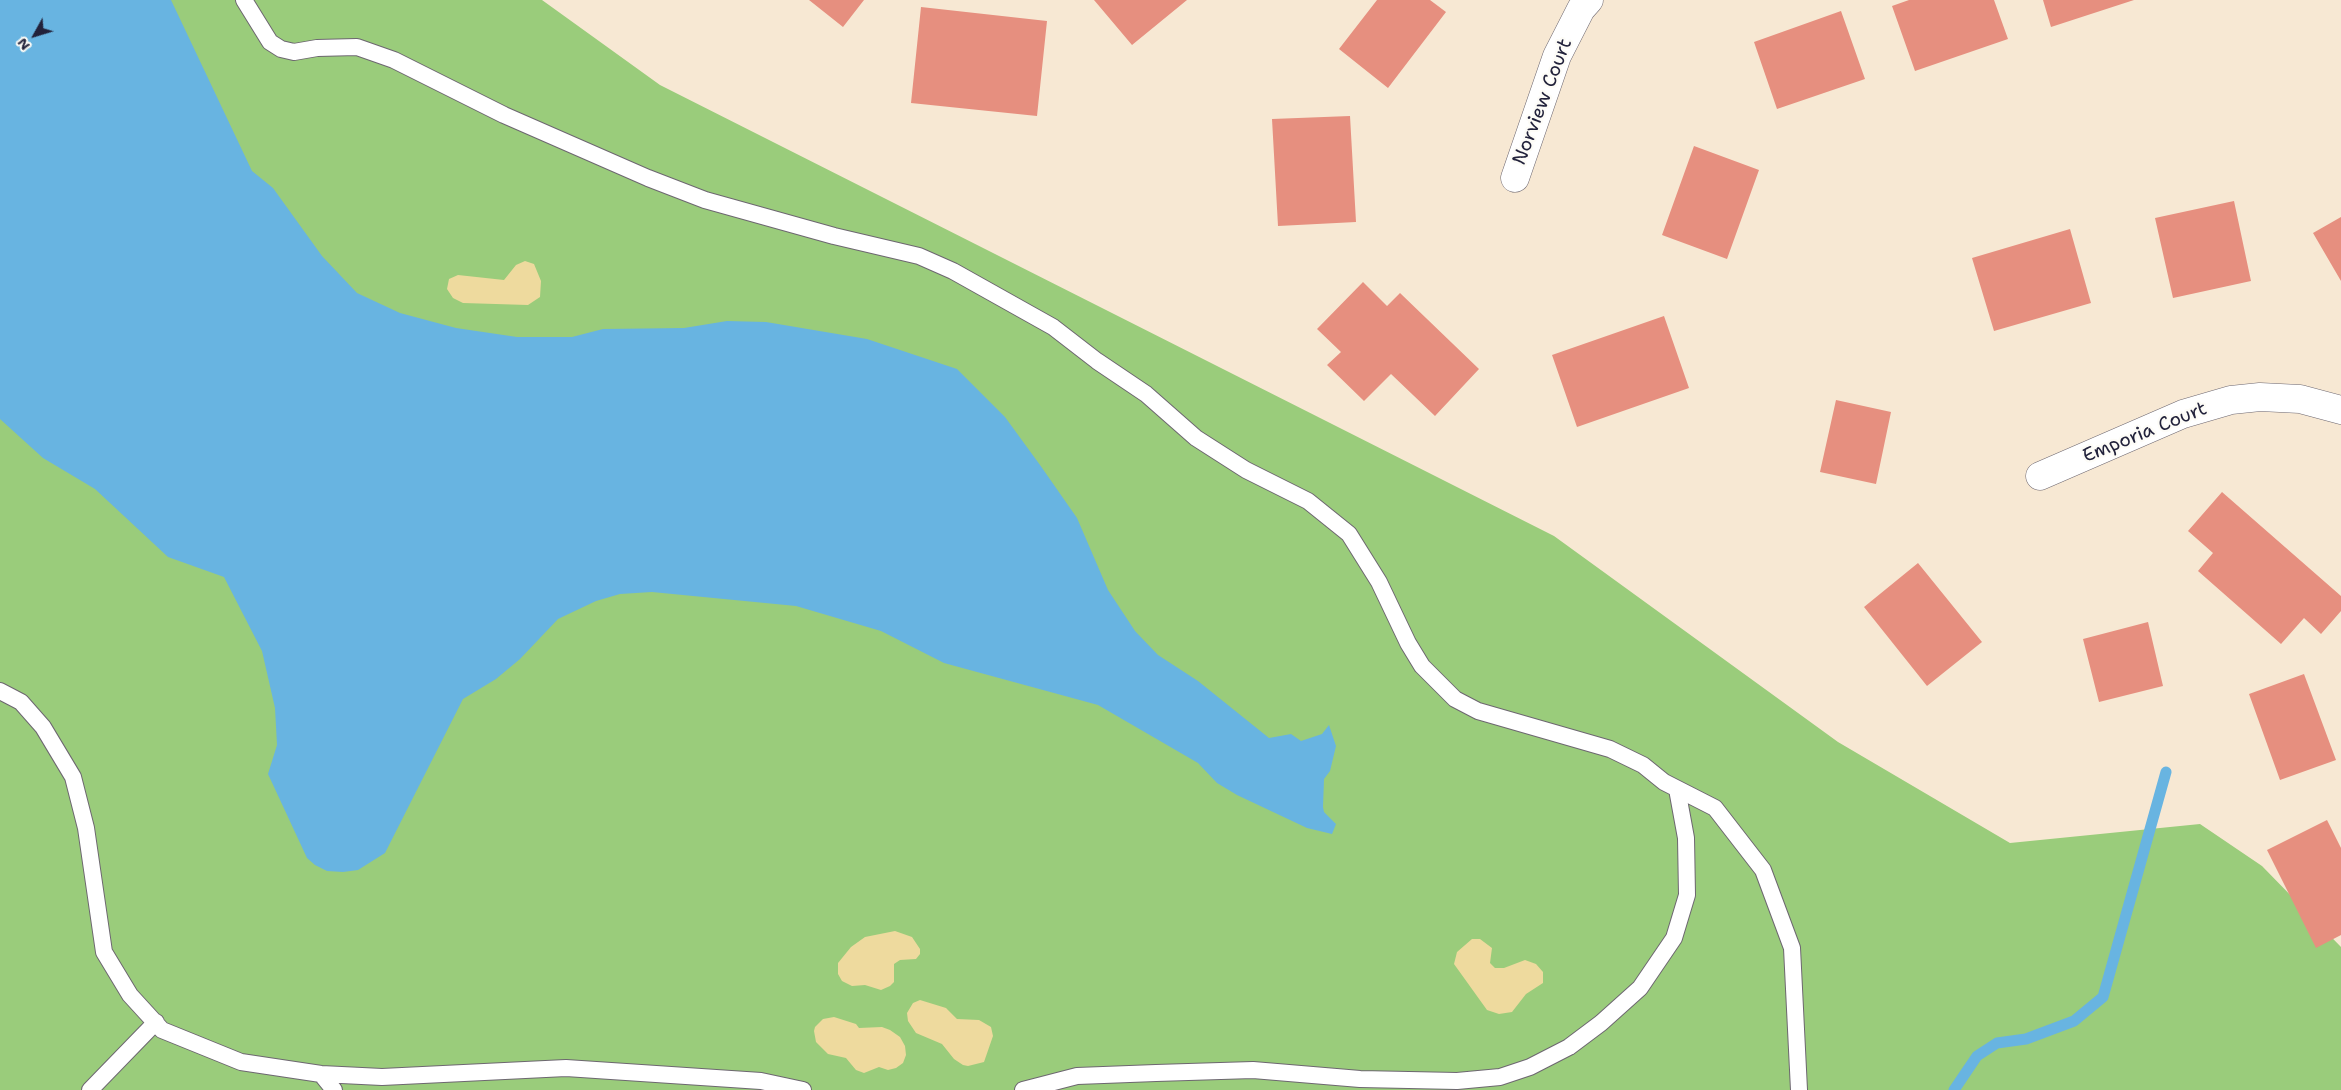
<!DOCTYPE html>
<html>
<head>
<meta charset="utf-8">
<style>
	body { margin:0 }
	#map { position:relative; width:2341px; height:1090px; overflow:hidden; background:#f7e8d3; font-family:"Shantell Sans",sans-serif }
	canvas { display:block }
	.north { position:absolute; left:10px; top:10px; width:50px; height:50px; -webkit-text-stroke:4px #fdfcf7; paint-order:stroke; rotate:231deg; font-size:14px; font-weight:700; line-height:20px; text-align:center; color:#22223b }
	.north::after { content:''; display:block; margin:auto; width:18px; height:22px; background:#22223b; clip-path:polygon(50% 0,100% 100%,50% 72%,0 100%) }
</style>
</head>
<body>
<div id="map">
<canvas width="2341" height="1090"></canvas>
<div class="north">N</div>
</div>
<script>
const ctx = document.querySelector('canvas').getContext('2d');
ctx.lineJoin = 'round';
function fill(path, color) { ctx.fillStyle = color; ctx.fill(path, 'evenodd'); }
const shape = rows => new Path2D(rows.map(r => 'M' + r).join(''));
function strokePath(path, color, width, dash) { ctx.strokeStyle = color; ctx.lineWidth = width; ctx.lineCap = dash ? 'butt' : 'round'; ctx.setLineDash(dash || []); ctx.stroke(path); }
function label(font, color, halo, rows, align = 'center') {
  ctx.font = font + ' "Shantell Sans",sans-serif'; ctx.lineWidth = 4.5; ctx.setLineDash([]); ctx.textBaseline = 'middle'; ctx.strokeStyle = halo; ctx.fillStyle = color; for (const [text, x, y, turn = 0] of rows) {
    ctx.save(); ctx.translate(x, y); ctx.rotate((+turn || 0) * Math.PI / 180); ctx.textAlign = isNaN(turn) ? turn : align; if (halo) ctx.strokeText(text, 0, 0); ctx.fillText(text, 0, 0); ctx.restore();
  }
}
fill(shape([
	[0,0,542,0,660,85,1554,536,1838,742,2010,843,2200,824,2262,866,2341,947,2341,1090,0,1090]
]), '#9acc7b');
fill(shape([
	[525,261,534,264,541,281,540,297,528,305,463,303,453,298,447,289,449,279,458,275,504,280,516,265],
	[895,931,912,937,920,949,920,954,916,959,900,960,894,964,894,982,890,986,881,990,865,985,852,986,842,981,838,974,838,963,851,947,865,937],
	[1472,939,1480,939,1492,948,1490,963,1495,968,1504,968,1525,960,1536,964,1543,972,1543,983,1526,994,1512,1012,1499,1014,1487,1010,1454,964,1457,952],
	[920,1000,946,1008,957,1019,979,1020,991,1027,993,1036,984,1062,968,1066,963,1065,954,1059,942,1044,916,1033,908,1021,907,1013,913,1003],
	[834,1017,856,1024,859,1028,882,1027,890,1030,900,1037,905,1046,906,1055,903,1063,896,1068,888,1070,879,1067,864,1073,856,1070,846,1058,828,1054,816,1042,814,1031,815,1027,823,1019]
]), '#eeda9e');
fill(shape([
	[0,0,171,0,252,171,273,188,322,256,357,293,400,313,456,328,517,337,572,337,603,329,684,328,727,321,766,322,867,339,957,369,1005,417,1040,465,1077,518,1108,590,1135,631,1158,655,1198,681,1269,738,1291,734,1301,741,1322,734,1329,725,1336,746,1330,771,1324,779,1323,807,1324,812,1336,824,1332,834,1307,828,1237,795,1217,783,1198,763,1098,705,944,663,881,631,796,606,652,592,620,594,596,601,558,619,520,659,496,679,463,699,385,853,358,870,343,872,327,871,315,865,307,858,268,774,277,745,275,708,262,651,224,577,168,557,95,489,43,458,0,419]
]), '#68b4e1');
strokePath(shape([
	[1954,1090,1977,1056,1997,1043,2026,1039,2074,1021,2103,997,2166,772]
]), '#68b4e1', 11);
fill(shape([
	[809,0,864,0,843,27],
	[1094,0,1187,0,1132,45],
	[1377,0,1430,0,1446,12,1388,88,1339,49],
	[1909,0,1994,0,2008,39,1915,71,1892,6],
	[2043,0,2134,0,2051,27],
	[921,7,1047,21,1037,116,911,103],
	[1841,11,1865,79,1777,109,1754,42],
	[1350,116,1356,222,1278,226,1272,119],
	[1694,146,1759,170,1727,259,1662,235],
	[2234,201,2251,281,2173,298,2155,218],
	[2341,217,2341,281,2313,233],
	[2070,229,2091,303,1994,331,1972,258],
	[1363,282,1387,306,1400,293,1479,369,1435,416,1391,374,1364,401,1327,365,1341,352,1317,329],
	[1664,316,1689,388,1577,427,1552,355],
	[1836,400,1891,412,1876,484,1820,472],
	[2222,492,2341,596,2341,611,2321,634,2304,618,2281,644,2198,571,2213,553,2188,531],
	[1918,563,1982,642,1927,686,1864,607],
	[2148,622,2163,686,2099,702,2083,639],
	[2304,674,2336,760,2280,780,2249,694],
	[2327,820,2341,848,2341,935,2316,948,2267,850]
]), '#e68f7f');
const lane = shape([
	[244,0,270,42,281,49,294,52,317,48,357,47,394,60,504,115,648,178,705,200,834,236,919,256,953,271,1053,327,1097,361,1146,394,1196,438,1246,470,1308,501,1349,534,1379,582,1408,643,1422,666,1455,699,1478,711,1610,749,1643,765,1664,782,1715,808,1763,870,1792,948,1799,1090],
	[0,691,21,702,43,727,73,777,86,828,104,952,130,995,162,1030,241,1062,321,1074,382,1077,566,1068,761,1081,803,1090],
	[321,1074,334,1090],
	[90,1090,156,1022],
	[1023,1090,1077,1076,1156,1073,1253,1070,1360,1079,1457,1081,1500,1077,1530,1067,1569,1047,1601,1023,1640,988,1674,938,1687,895,1686,838,1677,789]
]);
const street = shape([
	[1515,178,1557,56,1581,9,1589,0],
	[2040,476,2183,414,2231,400,2260,397,2300,399,2341,410]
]);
strokePath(lane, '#6d6770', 18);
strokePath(street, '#6d6770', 29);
strokePath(lane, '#fff', 16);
strokePath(street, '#fff', 28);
label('19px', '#22223b', '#fdfcf7', [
	["Norview Court",1543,102,-69],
	["Emporia Court",2145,433,-22]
]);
</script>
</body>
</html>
